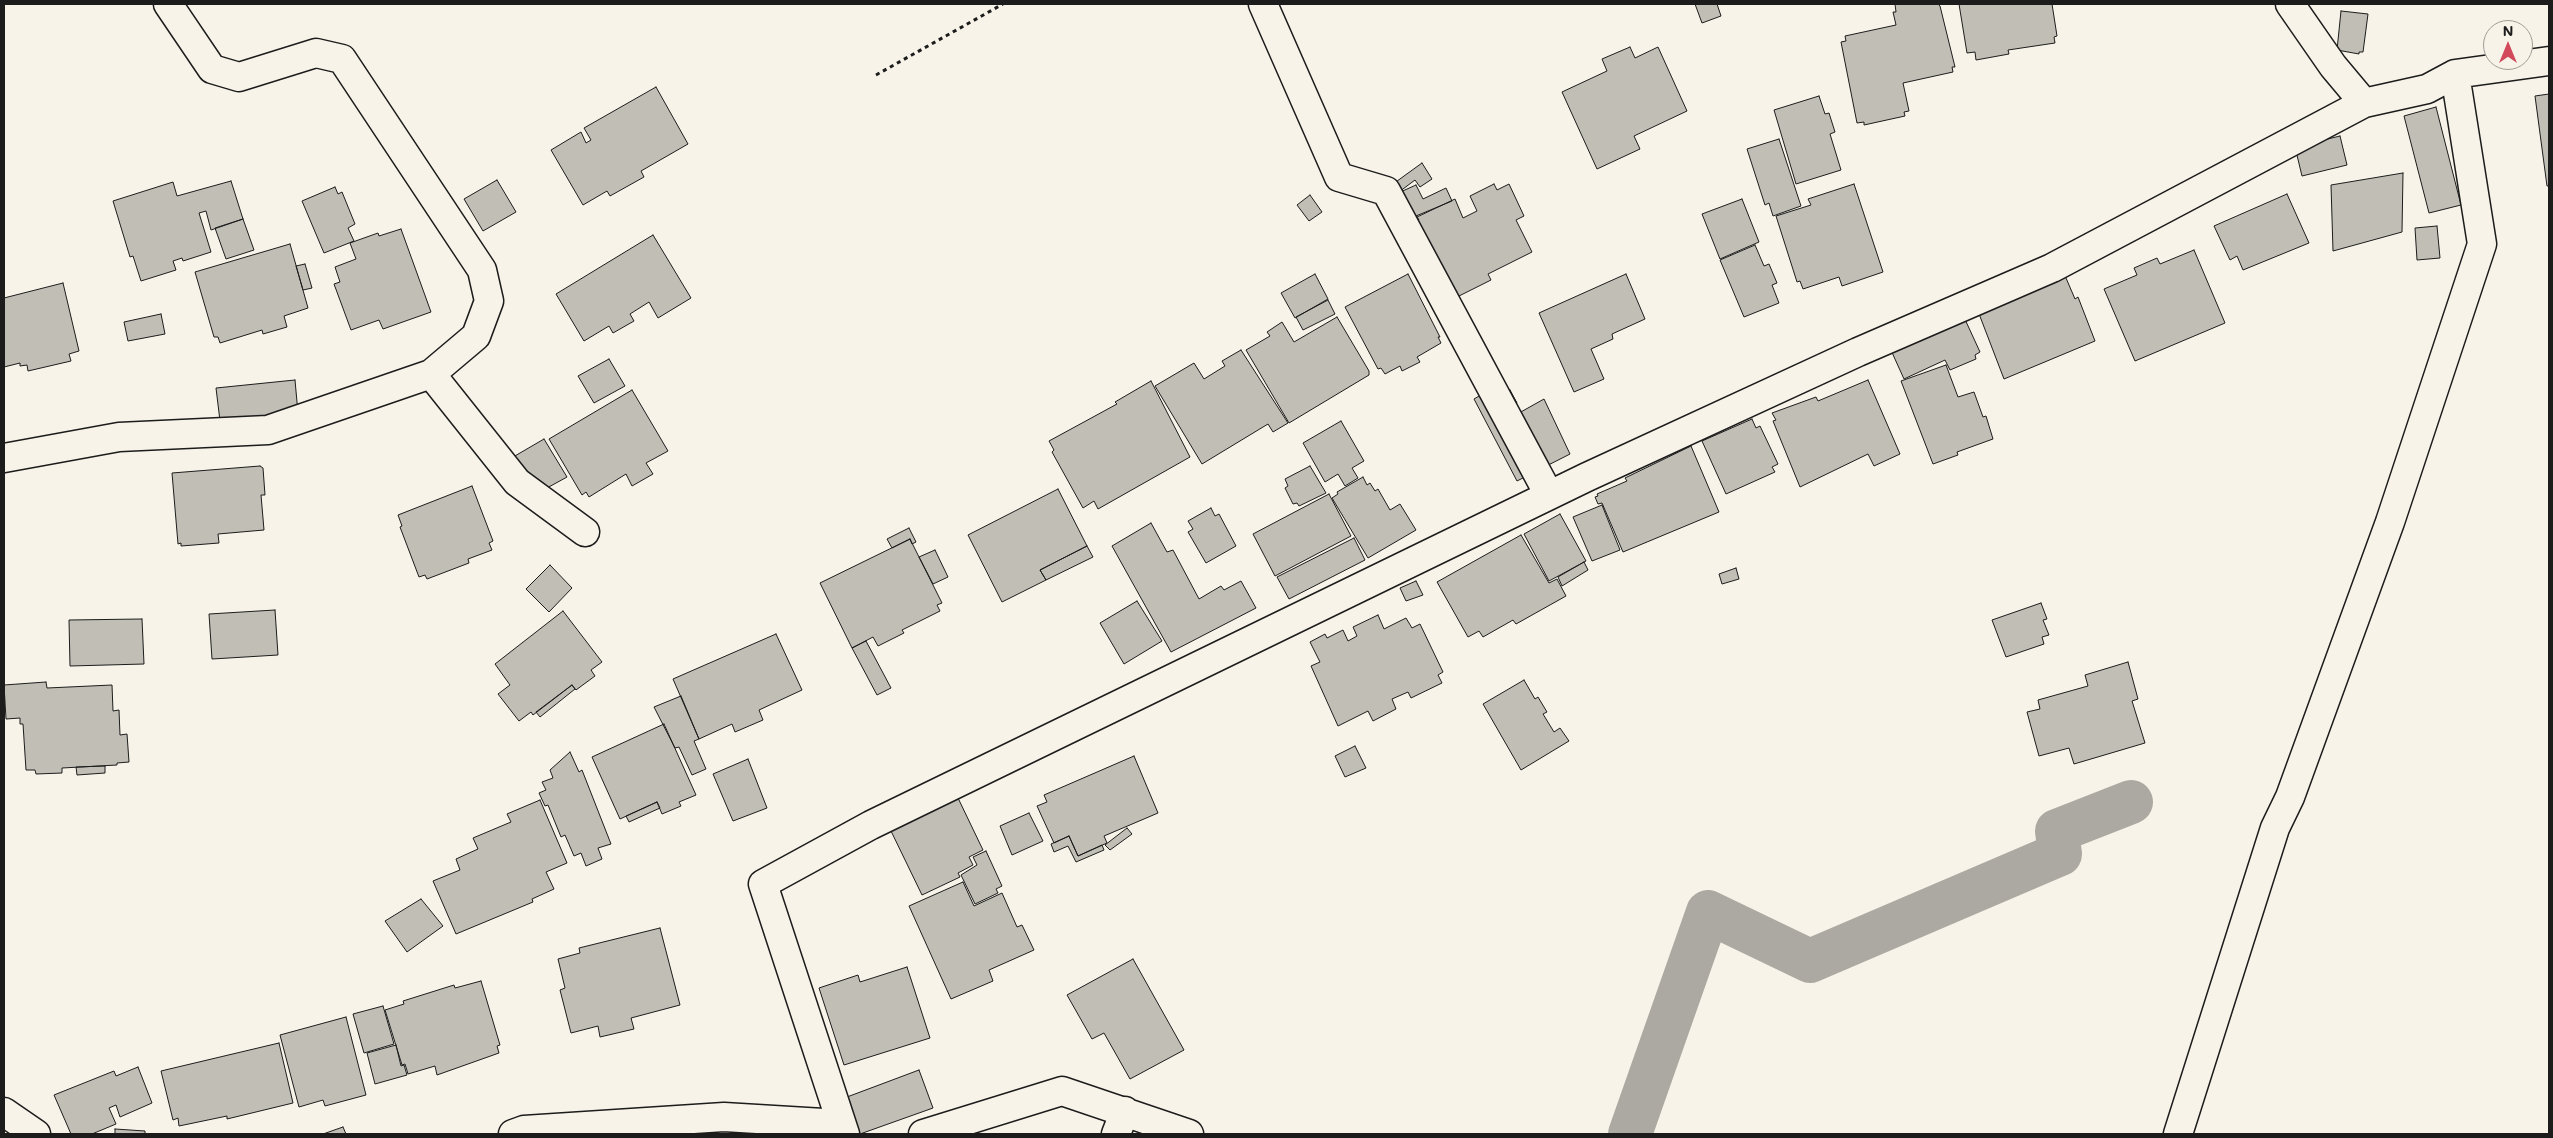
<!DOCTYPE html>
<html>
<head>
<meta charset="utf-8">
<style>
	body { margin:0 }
	#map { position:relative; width:2553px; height:1138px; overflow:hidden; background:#f7f3e8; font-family:Mali,sans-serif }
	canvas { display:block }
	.frame { position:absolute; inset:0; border:5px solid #1c1c1c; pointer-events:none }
	.north { position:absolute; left:2483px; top:20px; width:50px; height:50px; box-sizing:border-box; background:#f7f3e8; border:1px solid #9f9d96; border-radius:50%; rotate:0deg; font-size:14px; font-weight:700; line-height:20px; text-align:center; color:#1c1c1c }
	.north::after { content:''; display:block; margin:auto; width:18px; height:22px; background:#d1495b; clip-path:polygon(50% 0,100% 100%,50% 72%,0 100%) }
</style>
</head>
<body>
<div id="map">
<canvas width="2553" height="1138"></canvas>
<div class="frame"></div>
<div class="north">N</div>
</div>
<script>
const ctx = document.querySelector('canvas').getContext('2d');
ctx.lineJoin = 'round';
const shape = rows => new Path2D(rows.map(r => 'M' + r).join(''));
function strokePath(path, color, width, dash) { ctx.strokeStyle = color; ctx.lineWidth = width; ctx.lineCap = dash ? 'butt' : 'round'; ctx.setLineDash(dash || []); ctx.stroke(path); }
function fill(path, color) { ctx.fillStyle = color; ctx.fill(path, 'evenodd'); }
strokePath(shape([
	[1630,1134,1708,912,1810,961,2060,854,2057,831,2131,802]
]), '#aca9a2', 44);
const building = shape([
	[1695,4,1717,4,1721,16,1702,23,1695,4],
	[1895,4,1938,4,1940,6,1955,67,1952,67,1953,72,1903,83,1909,111,1904,112,1905,116,1864,125,1864,122,1857,123,1841,42,1846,41,1845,36,1896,25,1893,12,1896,12,1895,4],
	[1959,4,2052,4,2057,36,2054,37,2055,43,2008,50,2009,54,1976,60,1975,52,1967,53,1959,4],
	[2341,11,2368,14,2363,52,2359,52,2359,54,2337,50,2341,11],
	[1630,47,1635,58,1658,47,1687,111,1634,136,1640,149,1597,169,1562,92,1607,71,1602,59,1630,47],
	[656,87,688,144,641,171,644,177,610,196,607,191,583,205,551,150,581,132,586,143,591,140,584,128,656,87],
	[2549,94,2549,186,2547,186,2535,96,2549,94],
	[1819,96,1825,114,1829,113,1835,132,1830,134,1841,170,1796,184,1774,110,1819,96],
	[2436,107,2461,205,2429,213,2404,116,2436,107],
	[2340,136,2347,165,2302,176,2295,147,2340,136],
	[1779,139,1801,206,1773,216,1769,203,1765,205,1747,149,1779,139],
	[1422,163,1432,179,1420,187,1415,180,1399,192,1393,184,1422,163],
	[2403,173,2402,232,2333,251,2331,185,2403,173],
	[497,180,516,212,483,231,464,199,497,180],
	[231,181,243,219,211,230,206,211,199,213,211,252,183,261,182,258,173,261,176,270,141,281,133,256,130,257,113,201,173,182,177,196,231,181],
	[1494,184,1497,190,1509,184,1524,216,1516,220,1532,252,1488,274,1491,280,1457,297,1450,281,1445,283,1415,222,1419,220,1417,217,1455,199,1463,218,1477,211,1470,196,1494,184],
	[1854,184,1883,272,1842,286,1839,277,1803,289,1800,281,1797,282,1776,216,1811,205,1808,199,1854,184],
	[1416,185,1423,199,1446,188,1452,201,1416,216,1417,220,1413,221,1387,198,1416,185],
	[335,187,338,194,342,192,355,224,348,228,354,241,324,253,302,201,335,187],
	[2287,194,2309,243,2243,270,2237,256,2230,260,2214,226,2287,194],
	[1310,195,1322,212,1309,221,1297,205,1310,195],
	[1742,199,1759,242,1720,259,1702,214,1742,199],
	[243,219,254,250,226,259,215,228,243,219],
	[2437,226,2440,258,2417,260,2415,228,2437,226],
	[401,229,431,312,383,329,379,320,351,330,334,284,340,282,335,267,356,259,350,243,378,233,379,236,401,229],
	[653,235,691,298,658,318,649,302,630,314,634,321,613,333,609,326,584,341,556,294,653,235],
	[290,244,308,308,284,316,287,327,263,334,262,330,220,343,218,337,214,337,195,272,290,244],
	[1755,245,1764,266,1769,264,1777,283,1772,285,1779,303,1744,317,1720,260,1755,245],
	[2194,250,2225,323,2135,361,2104,289,2137,275,2134,268,2157,258,2160,264,2194,250],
	[305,264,312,288,303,290,296,266,305,264],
	[2063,271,2075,299,2078,297,2095,341,2004,379,1976,306,2063,271],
	[1315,274,1328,299,1295,318,1281,293,1315,274],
	[1408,274,1440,337,1438,337,1441,343,1417,357,1420,362,1402,371,1400,366,1385,374,1381,368,1378,369,1345,307,1408,274],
	[1626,274,1645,319,1612,334,1613,339,1591,349,1604,379,1574,392,1539,313,1626,274],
	[63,283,79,351,69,354,71,361,28,371,27,365,20,366,20,363,4,367,4,298,63,283],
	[1328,300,1335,314,1303,330,1296,317,1328,300],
	[161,314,165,334,128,341,124,322,161,314],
	[1963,315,1980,352,1975,355,1976,359,1950,370,1945,360,1904,379,1890,348,1963,315],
	[1337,317,1369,371,1369,375,1289,423,1246,350,1270,336,1267,332,1282,322,1294,342,1337,317],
	[1241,350,1288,423,1273,432,1268,424,1202,464,1155,386,1194,363,1204,379,1225,366,1222,361,1241,350],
	[609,359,625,386,594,403,578,376,609,359],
	[1946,365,1958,397,1974,392,1983,417,1986,416,1993,439,1957,452,1958,455,1933,464,1901,381,1946,365],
	[295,380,298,413,220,421,216,388,295,380],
	[1868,380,1900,454,1874,466,1868,454,1800,487,1773,421,1776,420,1772,413,1816,397,1818,401,1868,380],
	[1151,381,1190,457,1098,509,1094,501,1083,508,1052,452,1054,450,1049,441,1117,404,1115,402,1151,381],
	[632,390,668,451,646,463,653,474,632,486,626,474,589,497,586,492,582,495,549,439,632,390],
	[1510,390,1517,403,1515,405,1519,413,1544,399,1570,454,1517,481,1474,399,1486,392,1510,390],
	[1752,419,1756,428,1760,426,1778,464,1772,467,1775,472,1726,494,1702,441,1752,419],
	[1341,421,1364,461,1352,468,1358,478,1345,486,1338,474,1325,482,1303,443,1341,421],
	[544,439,567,477,536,494,508,460,544,439],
	[1691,446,1719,512,1623,552,1602,503,1598,504,1595,497,1598,496,1597,494,1627,481,1625,478,1691,446],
	[260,466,263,468,265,495,261,495,264,530,218,534,219,543,181,546,181,543,178,544,172,473,260,466],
	[1310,466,1326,493,1299,506,1297,503,1293,504,1285,488,1288,486,1285,479,1310,466],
	[1363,477,1367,485,1370,483,1375,491,1378,489,1390,510,1400,504,1416,530,1368,558,1332,498,1338,494,1337,492,1363,477],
	[472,486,493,541,489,543,492,550,468,559,469,563,427,579,425,575,419,577,400,527,402,526,398,515,472,486],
	[1058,489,1087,546,1040,570,1046,580,1002,602,968,535,1058,489],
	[1329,494,1351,536,1275,576,1253,534,1329,494],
	[1602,505,1620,550,1592,561,1573,517,1602,505],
	[1211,508,1215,516,1219,514,1236,546,1206,563,1188,532,1193,529,1188,521,1211,508],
	[1560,514,1586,561,1549,581,1524,534,1560,514],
	[1151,523,1167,552,1173,550,1199,599,1221,586,1224,590,1241,581,1256,608,1171,652,1112,546,1151,523],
	[909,528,916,542,912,544,910,539,892,548,887,539,909,528],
	[1521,535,1549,583,1557,579,1566,596,1516,624,1513,620,1483,637,1479,631,1468,637,1437,582,1521,535],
	[1354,538,1365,560,1289,599,1277,577,1354,538],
	[910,539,942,603,937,605,940,611,902,630,904,633,878,646,873,637,852,648,820,583,910,539],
	[1087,546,1093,557,1046,580,1040,570,1087,546],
	[935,550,948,577,933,584,919,557,935,550],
	[1584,562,1588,570,1562,586,1558,577,1584,562],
	[550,565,572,588,549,612,526,589,550,565],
	[1736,568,1739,579,1722,584,1719,574,1736,568],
	[1416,581,1423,595,1406,601,1400,588,1416,581],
	[1137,601,1162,641,1124,664,1100,623,1137,601],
	[2041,603,2047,619,2043,620,2049,635,2042,637,2044,644,2006,657,1992,620,2041,603],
	[275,610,278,655,212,659,209,614,275,610],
	[563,611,602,662,591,670,595,676,576,690,572,685,533,715,531,712,519,721,498,694,510,685,495,664,563,611],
	[1378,615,1384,629,1406,618,1412,628,1420,624,1443,672,1438,675,1442,683,1411,698,1408,692,1392,699,1396,709,1373,721,1368,711,1338,726,1311,666,1320,662,1310,642,1325,634,1327,638,1343,630,1348,641,1357,636,1353,627,1378,615],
	[142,619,144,664,70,666,69,620,142,619],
	[776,634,802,690,759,710,763,720,735,732,732,724,699,739,673,679,776,634],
	[866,641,891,688,877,695,852,648,866,641],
	[2128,662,2138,699,2132,701,2145,743,2074,764,2069,748,2039,756,2027,712,2040,709,2038,700,2088,686,2085,675,2128,662],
	[1524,680,1535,699,1538,697,1547,712,1543,714,1554,732,1560,728,1569,741,1521,770,1483,704,1524,680],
	[46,682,47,688,112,685,113,711,119,710,120,735,127,734,129,762,117,763,117,765,62,768,62,773,36,774,35,770,26,770,23,724,20,724,20,718,6,719,4,685,46,682],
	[572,685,575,689,540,717,536,712,572,685],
	[681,696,699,739,694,741,706,769,692,775,679,747,675,748,654,707,681,696],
	[664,724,696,795,679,802,681,806,662,814,657,802,620,819,592,757,664,724],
	[1355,746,1366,768,1345,777,1335,756,1355,746],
	[570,752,579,772,582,770,611,844,598,848,602,859,586,866,581,853,574,856,565,835,561,837,548,805,545,806,539,793,546,790,542,782,553,778,550,770,570,752],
	[1134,756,1158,813,1104,836,1107,843,1078,856,1069,836,1054,843,1037,806,1047,802,1044,795,1134,756],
	[748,759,767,808,733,821,713,774,748,759],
	[105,766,105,773,77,775,76,767,105,766],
	[958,798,983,850,969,857,973,865,958,873,960,877,922,895,891,831,958,798],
	[540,800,567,863,546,872,554,889,532,899,533,902,456,934,433,881,460,870,456,859,478,849,473,838,511,822,507,814,540,800],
	[657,802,660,808,629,822,626,816,657,802],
	[1029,813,1043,841,1012,855,1000,826,1029,813],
	[1127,828,1132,834,1110,850,1105,845,1127,828],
	[1069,836,1078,856,1102,845,1104,850,1076,862,1068,846,1054,852,1051,844,1069,836],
	[986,851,1002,886,996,889,998,893,975,904,961,875,977,865,973,857,986,851],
	[963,882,974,906,1002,893,1017,927,1022,925,1034,950,989,970,993,981,951,999,909,906,963,882],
	[421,899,443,926,407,952,385,921,421,899],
	[660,928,680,1005,631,1018,634,1029,600,1037,598,1026,571,1033,560,990,565,988,558,959,580,953,579,948,660,928],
	[1133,959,1184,1050,1130,1079,1104,1033,1092,1039,1067,995,1133,959],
	[907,967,930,1038,844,1065,819,988,858,975,860,982,907,967],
	[481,981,500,1045,497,1046,499,1053,437,1075,435,1066,408,1074,405,1064,402,1065,385,1010,404,1004,403,1001,454,985,455,988,481,981],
	[383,1006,394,1044,364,1053,353,1014,383,1006],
	[346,1017,366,1095,325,1106,323,1100,299,1107,280,1035,346,1017],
	[279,1043,293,1103,227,1119,227,1116,179,1126,178,1118,173,1120,161,1071,279,1043],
	[396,1045,401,1066,404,1065,407,1075,375,1084,367,1053,396,1045],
	[138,1067,152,1103,120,1117,116,1105,109,1108,116,1124,92,1134,71,1134,54,1095,114,1071,116,1076,138,1067],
	[919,1070,933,1108,860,1134,847,1097,919,1070],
	[343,1127,346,1134,323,1134,343,1127],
	[115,1129,145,1131,145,1134,115,1134,115,1129]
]);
fill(building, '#c0beb5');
strokePath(building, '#1c1c1c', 1);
const minor = shape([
	[1263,4,1339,177,1386,191,1549,495],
	[2290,4,2333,66,2364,103],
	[431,374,517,482,585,532],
	[4,458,119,437,268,430,431,374,476,336,489,301,482,270,342,59,316,53,239,77,212,69,168,4],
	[4,1112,36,1134],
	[513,1134,524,1130,724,1117,840,1124],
	[845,1134,763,884,871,825,1587,477,1858,352,2052,268,2364,103,2427,89,2455,74,2549,61],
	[923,1134,1062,1091,1189,1134],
	[1116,1134,1125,1111],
	[2178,1134,2275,828,2290,797,2390,522,2482,244,2455,74]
]);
strokePath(minor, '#1c1c1c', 31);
strokePath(shape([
	[876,75,1003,4]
]), '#1c1c1c', 3, [4, 4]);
strokePath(minor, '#f7f3e8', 28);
</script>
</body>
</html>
